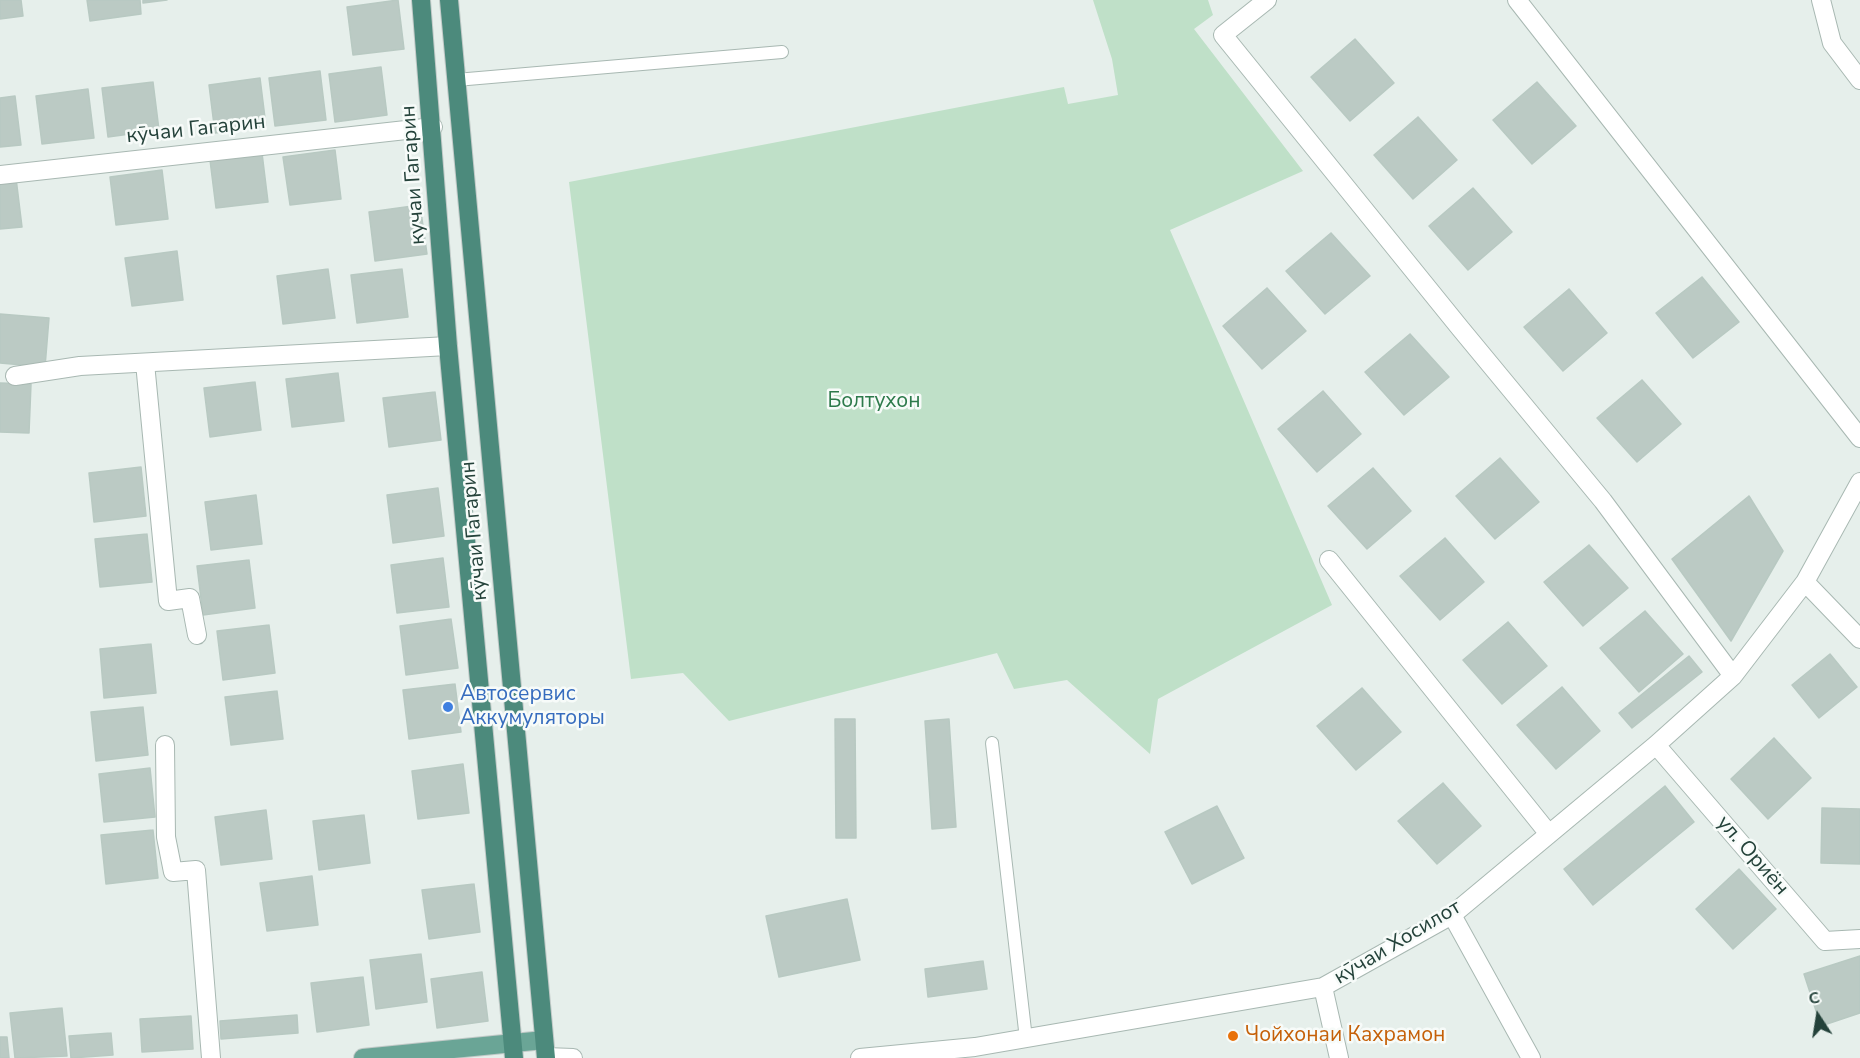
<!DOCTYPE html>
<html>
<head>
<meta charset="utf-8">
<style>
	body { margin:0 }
	#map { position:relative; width:1860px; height:1058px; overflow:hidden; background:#e6efeb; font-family:"Nunito Sans",sans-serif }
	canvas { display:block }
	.north { position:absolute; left:1788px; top:986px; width:60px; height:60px; -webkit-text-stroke:4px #f7fbf9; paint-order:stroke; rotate:348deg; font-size:16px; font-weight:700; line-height:24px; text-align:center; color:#24423a }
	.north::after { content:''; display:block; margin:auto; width:21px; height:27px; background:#24423a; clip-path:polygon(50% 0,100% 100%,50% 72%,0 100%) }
</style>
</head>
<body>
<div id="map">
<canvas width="1860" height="1058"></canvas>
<div class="north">С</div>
</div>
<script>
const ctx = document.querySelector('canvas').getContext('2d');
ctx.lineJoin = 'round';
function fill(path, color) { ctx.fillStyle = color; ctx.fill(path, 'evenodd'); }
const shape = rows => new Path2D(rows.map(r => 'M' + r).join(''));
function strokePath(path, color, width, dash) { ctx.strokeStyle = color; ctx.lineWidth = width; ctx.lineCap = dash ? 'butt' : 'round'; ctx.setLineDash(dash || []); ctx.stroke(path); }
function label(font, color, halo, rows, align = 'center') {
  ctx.font = font + ' "Nunito Sans",sans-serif'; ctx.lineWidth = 5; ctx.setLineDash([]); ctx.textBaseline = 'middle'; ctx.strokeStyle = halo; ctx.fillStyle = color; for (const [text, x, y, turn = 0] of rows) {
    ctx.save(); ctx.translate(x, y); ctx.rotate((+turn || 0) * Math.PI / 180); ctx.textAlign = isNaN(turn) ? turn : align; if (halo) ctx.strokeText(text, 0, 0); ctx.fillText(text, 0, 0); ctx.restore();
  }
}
fill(shape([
	[1093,0,1208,0,1213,15,1194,29,1303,171,1170,230,1332,605,1158,699,1150,754,1067,680,1014,689,997,653,729,721,683,673,631,679,569,182,1064,87,1068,104,1118,95,1112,59]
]), '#bfe0c8');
const building = shape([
	[0,0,21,0,23,16,0,19,0,0],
	[87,0,140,0,141,14,90,21,87,0],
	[143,0,167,0,143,3,143,0],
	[398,0,404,49,353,55,347,7,398,0],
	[1355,39,1394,83,1350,121,1311,77,1355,39],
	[381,67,387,115,335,122,329,74,381,67],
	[320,71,326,120,275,126,269,78,320,71],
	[260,78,266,126,215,133,209,85,260,78],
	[153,82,159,130,108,137,102,88,153,82],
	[1537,82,1576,126,1532,164,1493,120,1537,82],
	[88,89,94,138,42,144,36,96,88,89],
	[15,96,21,145,0,147,0,98,15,96],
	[1418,117,1457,160,1413,199,1374,155,1418,117],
	[335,150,341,199,290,205,283,157,335,150],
	[262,153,268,202,216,208,210,160,262,153],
	[162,170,168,219,116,225,110,177,162,170],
	[16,178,22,227,0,229,0,180,16,178],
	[1473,188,1512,232,1468,270,1429,226,1473,188],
	[420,205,427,254,375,261,369,212,420,205],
	[1331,233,1370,276,1325,314,1286,271,1331,233],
	[177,251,183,300,132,306,125,258,177,251],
	[328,269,335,318,283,324,277,276,328,269],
	[402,269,408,317,357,323,351,275,402,269],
	[1702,277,1739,322,1693,358,1656,313,1702,277],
	[1267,288,1306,331,1262,369,1223,326,1267,288],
	[1569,289,1607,333,1563,371,1524,327,1569,289],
	[0,314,49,318,45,367,0,363,0,314],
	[1410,334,1449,377,1404,415,1365,372,1410,334],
	[338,373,344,421,292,427,286,379,338,373],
	[1642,380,1681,424,1637,462,1597,418,1642,380],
	[255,382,261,430,210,437,204,388,255,382],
	[0,383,31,384,29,433,0,432,0,383],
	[1323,391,1361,434,1317,472,1278,429,1323,391],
	[435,392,441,440,389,447,383,398,435,392],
	[1500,458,1539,502,1495,539,1456,496,1500,458],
	[141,467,146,516,94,522,89,473,141,467],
	[1373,468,1411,511,1367,549,1328,506,1373,468],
	[438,488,444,536,393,543,387,495,438,488],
	[256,495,262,544,211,550,205,502,256,495],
	[1749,496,1783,551,1731,641,1672,559,1749,496],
	[147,534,152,582,100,587,95,539,147,534],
	[1445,538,1484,582,1440,620,1400,576,1445,538],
	[1589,545,1628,588,1583,626,1544,582,1589,545],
	[443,558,449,607,397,613,391,565,443,558],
	[249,560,255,608,203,615,197,566,249,560],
	[1645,611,1683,654,1639,692,1600,648,1645,611],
	[451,619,458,668,406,675,400,626,451,619],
	[1508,622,1547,666,1502,704,1463,660,1508,622],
	[269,625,275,673,223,680,217,631,269,625],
	[151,644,156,693,104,698,100,649,151,644],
	[1830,654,1857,687,1819,718,1792,685,1830,654],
	[1689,656,1702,672,1632,728,1619,713,1689,656],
	[455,684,461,732,409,739,403,690,455,684],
	[1562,687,1600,731,1556,769,1517,725,1562,687],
	[1362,688,1401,732,1356,770,1317,726,1362,688],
	[277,691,283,739,231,745,225,697,277,691],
	[143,707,148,755,96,761,91,712,143,707],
	[835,719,855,719,856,838,836,838,835,719],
	[949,719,956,827,932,829,925,721,949,719],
	[1774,738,1811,778,1768,819,1731,779,1774,738],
	[463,764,469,813,418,819,412,771,463,764],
	[150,768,155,817,104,822,99,774,150,768],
	[1443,783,1481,826,1437,864,1398,821,1443,783],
	[1665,786,1694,822,1593,905,1564,869,1665,786],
	[1217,806,1244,858,1192,884,1165,832,1217,806],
	[1822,808,1860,809,1860,864,1821,863,1822,808],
	[266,810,272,859,221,865,215,817,266,810],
	[364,815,370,863,319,870,313,821,364,815],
	[153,830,158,878,106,884,101,835,153,830],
	[1739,869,1776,909,1733,949,1696,909,1739,869],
	[312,876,318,925,267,931,260,883,312,876],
	[474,884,480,932,429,939,422,890,474,884],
	[847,899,860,960,779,977,766,916,847,899],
	[421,954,427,1002,376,1009,370,960,421,954],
	[1860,956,1860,1013,1821,1026,1804,974,1860,956],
	[983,961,987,989,928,997,925,969,983,961],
	[482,972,488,1021,437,1028,431,979,482,972],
	[363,977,369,1025,317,1032,311,983,363,977],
	[62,1008,67,1056,15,1058,10,1013,62,1008],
	[297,1015,298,1033,221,1039,220,1021,297,1015],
	[191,1016,193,1049,142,1052,140,1019,191,1016],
	[111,1033,113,1055,71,1058,69,1036,111,1033],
	[0,1037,7,1037,9,1058,0,1058,0,1037]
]);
fill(building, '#bbcac4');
strokePath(building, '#b8c9c2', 1.5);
const service = shape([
	[456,80,782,52],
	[992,743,1026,1039]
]);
const minor = shape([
	[1267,0,1223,35,1460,328,1603,501,1733,676],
	[1517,0,1860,438],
	[1821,0,1832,43,1860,80],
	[0,175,433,127],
	[145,363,168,601,190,598,197,635],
	[15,376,80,366,448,346],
	[1329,560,1549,834],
	[1805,582,1860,639],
	[165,745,166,837,173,872,196,870,211,1058],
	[1656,745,1825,941,1860,939],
	[1452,915,1531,1058],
	[1323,987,1339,1058],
	[546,1057,573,1058],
	[860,1058,975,1047,1323,987,1452,915,1656,745,1733,676,1805,582,1860,482]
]);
const primary = shape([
	[363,1058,544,1040]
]);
const trunk = shape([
	[421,0,448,346,514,1058],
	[449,0,546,1058]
]);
strokePath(service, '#a8b8b2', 14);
strokePath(minor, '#a8b8b2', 20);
strokePath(primary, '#c2cac8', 20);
strokePath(trunk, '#c2cac8', 20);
strokePath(service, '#fff', 12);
strokePath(minor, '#fff', 18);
strokePath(primary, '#6aa596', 18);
strokePath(trunk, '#4c8a7c', 18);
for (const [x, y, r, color] of [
	[448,707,6,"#3f7fe0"],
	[1233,1036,6,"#e8710a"]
]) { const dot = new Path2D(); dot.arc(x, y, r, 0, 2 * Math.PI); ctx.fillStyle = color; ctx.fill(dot); strokePath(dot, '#f7fbf9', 2); }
label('21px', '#24423a', '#f7fbf9', [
	["кӯчаи Гагарин",196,130,-6],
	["кучаи Гагарин",414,175,-94],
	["кӯчаи Гагарин",475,531,-95],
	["ул. Ориён",1752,856,49],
	["кӯчаи Хосилот",1398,943,-31]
]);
label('21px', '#2d7a4b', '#f7fbf9', [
	["Болтухон",874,402]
]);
label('21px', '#366cbe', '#f7fbf9', [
	["Автосервис",460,695],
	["Аккумуляторы",460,719]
], 'left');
label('21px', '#c56008', '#f7fbf9', [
	["Чойхонаи Кахрамон",1245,1036]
], 'left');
</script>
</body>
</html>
